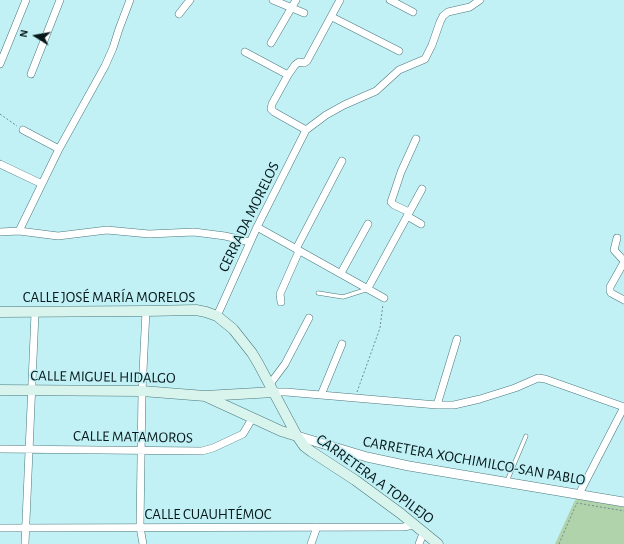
<!DOCTYPE html>
<html>
<head>
<meta charset="utf-8">
<style>
	body { margin:0 }
	#map { position:relative; width:624px; height:544px; overflow:hidden; background:#c1f0f5; font-family:"Alegreya Sans",sans-serif }
	canvas { display:block }
	.north { position:absolute; left:16px; top:16px; width:40px; height:40px; -webkit-text-stroke:3px #c1f0f5; paint-order:stroke; rotate:281deg; font-size:11px; font-weight:700; line-height:16px; text-align:center; color:#06181a }
	.north::after { content:''; display:block; margin:auto; width:14px; height:18px; background:#06181a; clip-path:polygon(50% 0,100% 100%,50% 72%,0 100%) }
</style>
</head>
<body>
<div id="map">
<canvas width="624" height="544"></canvas>
<div class="north">N</div>
</div>
<script>
const ctx = document.querySelector('canvas').getContext('2d');
ctx.lineJoin = 'round';
function fill(path, color) { ctx.fillStyle = color; ctx.fill(path, 'evenodd'); }
const shape = rows => new Path2D(rows.map(r => 'M' + r).join(''));
function strokePath(path, color, width, dash) { ctx.strokeStyle = color; ctx.lineWidth = width; ctx.lineCap = dash ? 'butt' : 'round'; ctx.setLineDash(dash || []); ctx.stroke(path); }
function label(font, color, halo, rows, align = 'center') {
  ctx.font = font + ' "Alegreya Sans",sans-serif'; ctx.lineWidth = 3; ctx.setLineDash([]); ctx.textBaseline = 'middle'; ctx.strokeStyle = halo; ctx.fillStyle = color; for (const [text, x, y, turn = 0] of rows) {
    ctx.save(); ctx.translate(x, y); ctx.rotate((+turn || 0) * Math.PI / 180); ctx.textAlign = isNaN(turn) ? turn : align; if (halo) ctx.strokeText(text, 0, 0); ctx.fillText(text, 0, 0); ctx.restore();
  }
}
fill(shape([
	[576,498,624,507,624,544,555,544]
]), '#b0d3ab');
const service = shape([
	[318,293,343,297,368,289],
	[507,481,526,436]
]);
const minor = shape([
	[273,0,304,13],
	[390,0,413,12],
	[179,14,190,0],
	[332,17,399,51],
	[271,43,296,0],
	[245,52,288,75],
	[0,64,26,0],
	[31,74,60,0],
	[23,130,59,149],
	[306,130,274,112,271,109,272,104,288,75,295,65,299,62,304,63,307,61,340,0],
	[0,164,42,184],
	[409,212,394,205,391,202,401,172,416,139],
	[407,216,421,224],
	[257,227,384,298],
	[19,231,59,149,105,66,113,48,119,29,130,0],
	[0,232,19,231,58,236,107,230,149,234,194,232,225,236,250,242],
	[617,238,614,250,624,261,623,264,610,287,610,291,611,293,624,300],
	[296,249,342,161],
	[341,273,368,224],
	[368,288,422,189],
	[281,302,280,294,299,251],
	[217,316,257,227,306,130,326,115,344,105,376,91,399,70,425,59,432,45,440,22,443,16,448,12,470,7,480,0],
	[270,384,285,364,309,318],
	[274,392,286,392,437,405,454,405,480,399,515,388,538,378,545,379,624,407],
	[321,395,342,344],
	[437,405,457,339],
	[0,449,202,451,213,448,243,434,253,417],
	[579,494,624,407],
	[0,528,403,527,415,525],
	[25,544,35,313],
	[143,544,140,527,142,391,146,311],
	[311,544,317,527],
	[419,544,424,531]
]);
const tertiary = shape([
	[297,436,367,457,409,466,624,502]
]);
const secondary = shape([
	[0,312,146,311,196,310,206,312,217,316,233,329,252,353,258,363,297,436,304,446,312,452,355,480,400,513,438,544],
	[0,390,142,391,205,396,274,392],
	[207,397,281,431,297,436]
]);
strokePath(service, '#4b787c', 4.5);
strokePath(minor, '#4b787c', 8);
strokePath(tertiary, '#4b787c', 10);
strokePath(secondary, '#4b787c', 11);
strokePath(shape([
	[0,114,17,126],
	[357,392,380,328,383,304],
	[559,544,575,507,577,503,624,511]
]), '#6c8e91', 1, [2, 2]);
strokePath(service, '#fff', 3.5);
strokePath(minor, '#fff', 7);
strokePath(tertiary, '#fff', 9);
strokePath(secondary, '#d8f4ec', 10);
label('15px', '#06181a', '#c1f0f5', [
	["CERRADA MORELOS",249,217,-64],
	["CALLE JOSÉ MARÍA MORELOS",109,297],
	["CALLE MIGUEL HIDALGO",103,377,1],
	["CALLE MATAMOROS",133,437,1],
	["CARRETERA XOCHIMILCO-SAN PABLO",474,461,10],
	["CARRETERA A TOPILEJO",375,479,36],
	["CALLE CUAUHTÉMOC",208,514]
]);
</script>
</body>
</html>
